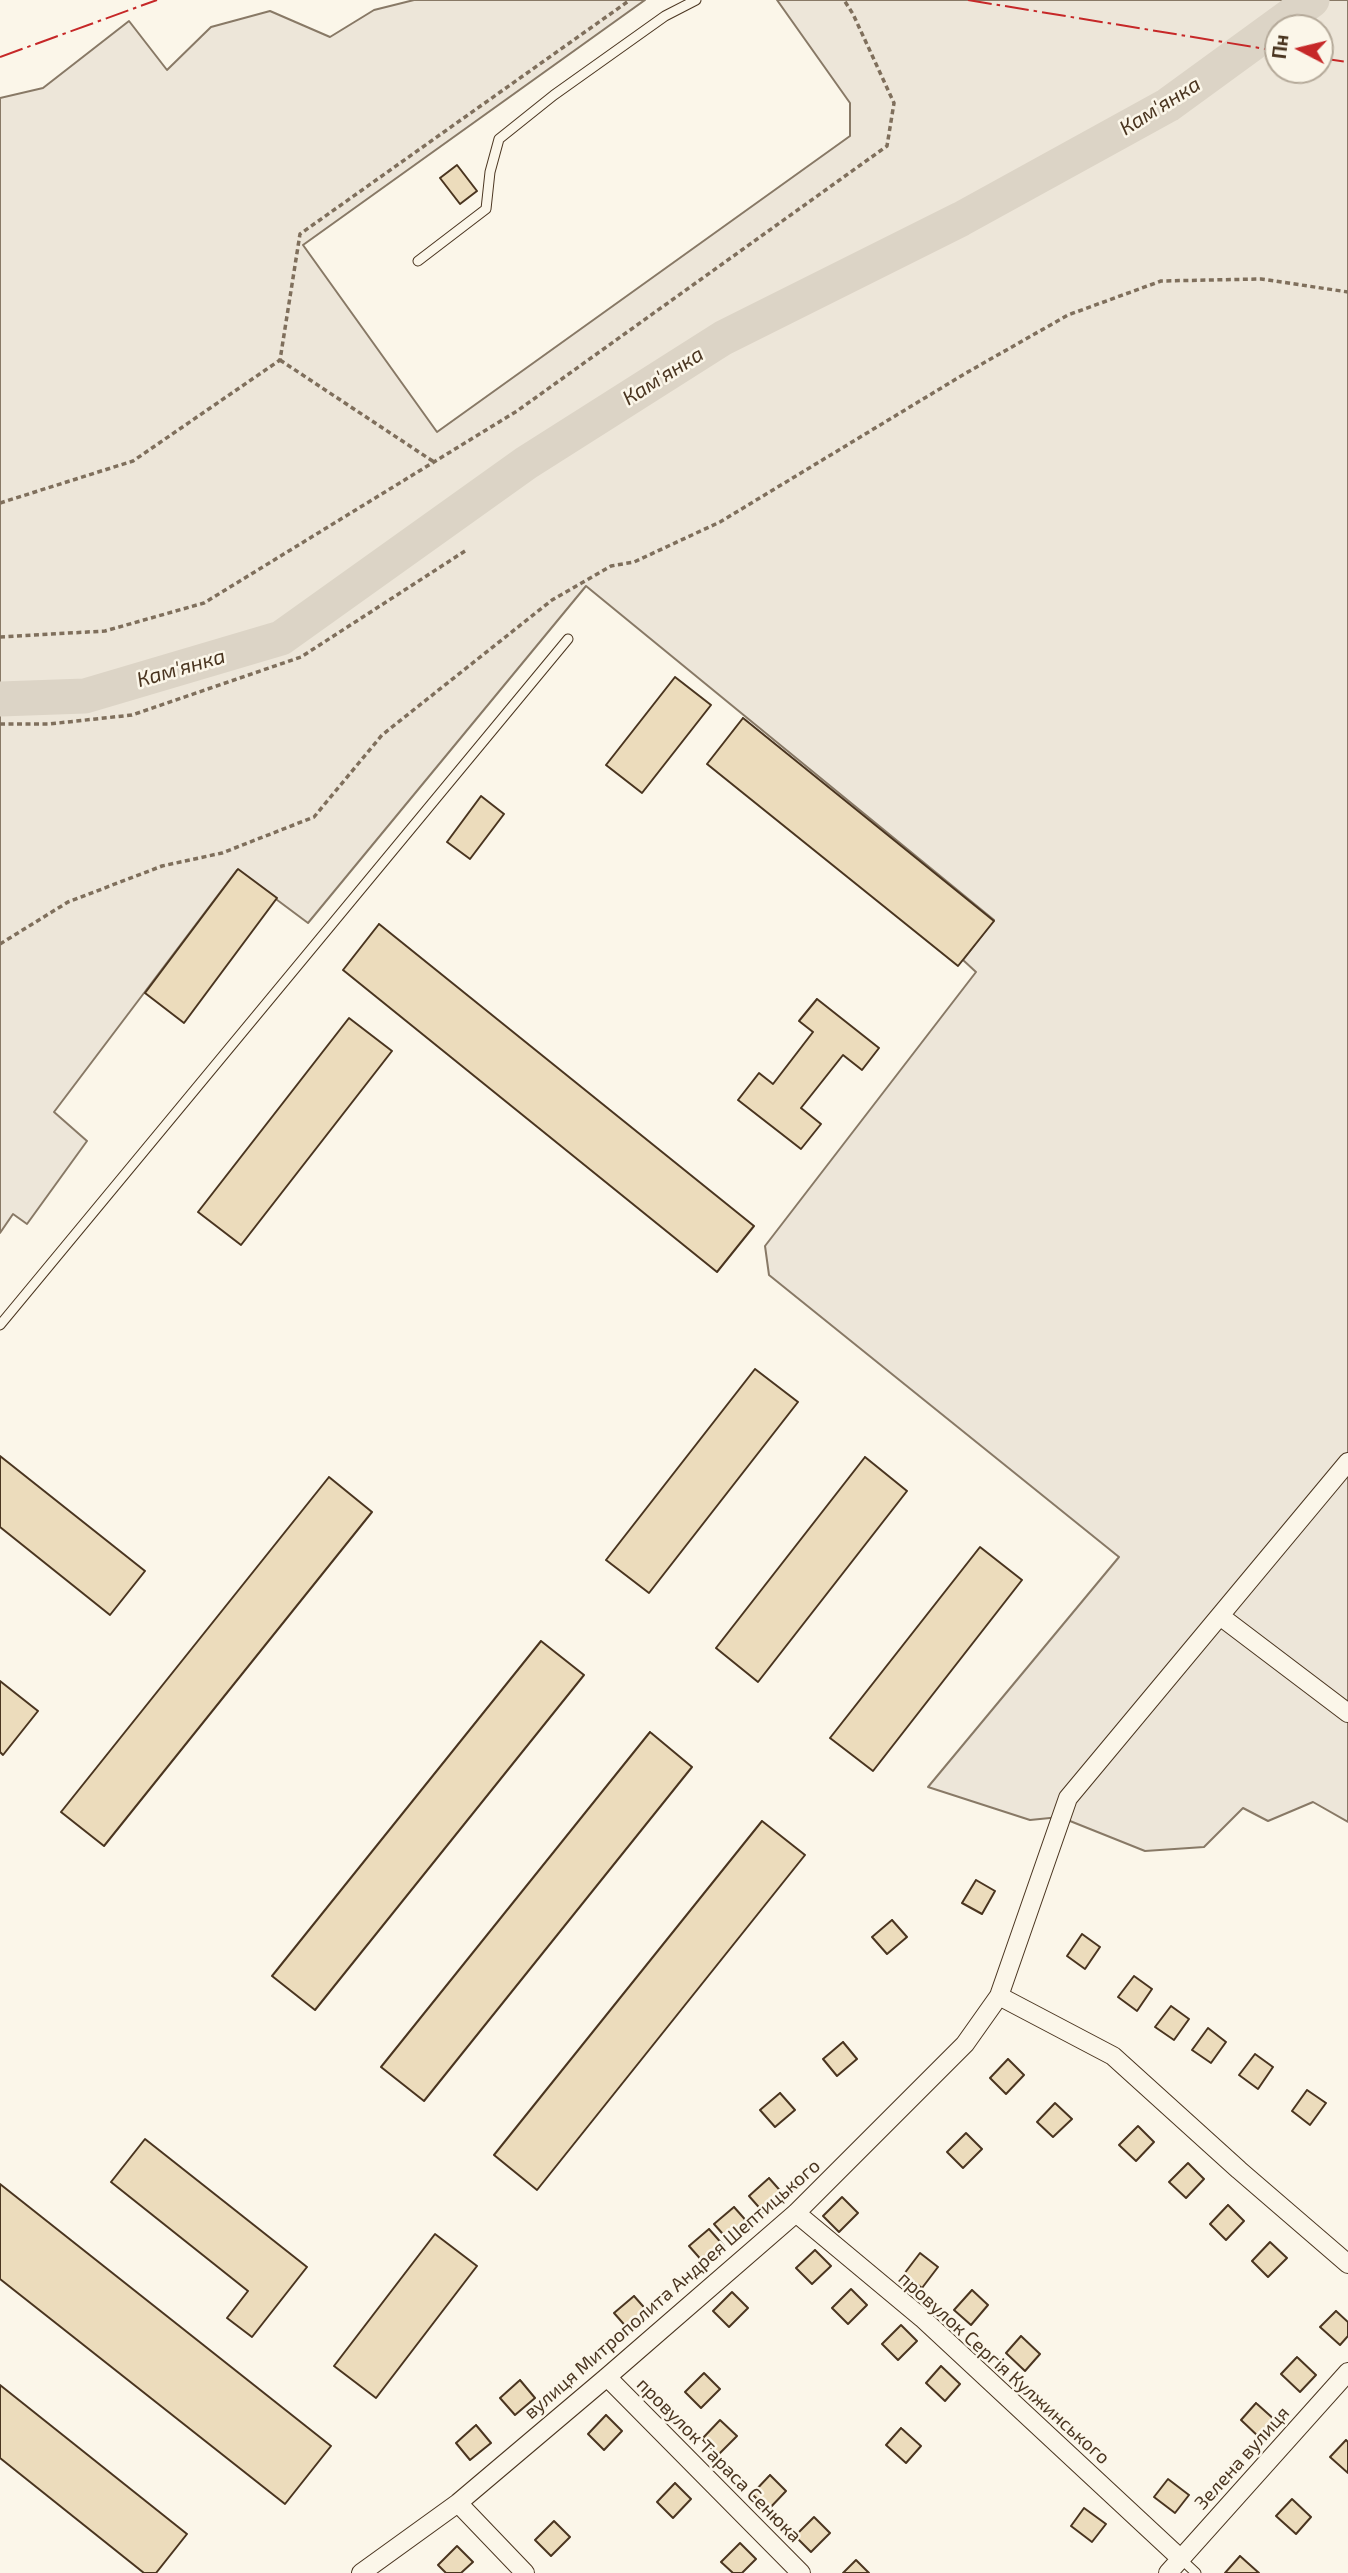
<!DOCTYPE html>
<html>
<head>
<meta charset="utf-8">
<style>
	body { margin:0 }
	#map { position:relative; width:1348px; height:2573px; overflow:hidden; background:#fbf6e9; font-family:"Exo 2",sans-serif }
	canvas { display:block }
	.north { position:absolute; left:1264px; top:14px; width:70px; height:70px; box-sizing:border-box; background:#fbf6e9; border:2px solid #b4a999; border-radius:50%; rotate:277deg; font-size:19px; font-weight:700; line-height:28px; text-align:center; color:#4a3520 }
	.north::after { content:''; display:block; margin:auto; width:24px; height:32px; background:#c62828; clip-path:polygon(50% 0,100% 100%,50% 72%,0 100%) }
</style>
</head>
<body>
<div id="map">
<canvas width="1348" height="2573"></canvas>
<div class="north">Пн</div>
</div>
<script>
const ctx = document.querySelector('canvas').getContext('2d');
ctx.lineJoin = 'round';
function fill(path, color) { ctx.fillStyle = color; ctx.fill(path, 'evenodd'); }
const shape = rows => new Path2D(rows.map(r => 'M' + r).join(''));
function strokePath(path, color, width, dash) { ctx.strokeStyle = color; ctx.lineWidth = width; ctx.lineCap = dash ? 'butt' : 'round'; ctx.setLineDash(dash || []); ctx.stroke(path); }
function label(font, color, halo, rows, align = 'center') {
  ctx.font = font + ' "Exo 2",sans-serif'; ctx.lineWidth = 5; ctx.setLineDash([]); ctx.textBaseline = 'middle'; ctx.strokeStyle = halo; ctx.fillStyle = color; for (const [text, x, y, turn = 0] of rows) {
    ctx.save(); ctx.translate(x, y); ctx.rotate((+turn || 0) * Math.PI / 180); ctx.textAlign = isNaN(turn) ? turn : align; if (halo) ctx.strokeText(text, 0, 0); ctx.fillText(text, 0, 0); ctx.restore();
  }
}
const green = shape([
	[414,0,645,0,303,245,437,432,850,136,850,103,777,0,1348,0,1348,1822,1313,1802,1268,1821,1243,1808,1204,1847,1145,1851,1060,1817,1030,1820,928,1787,1119,1557,769,1275,765,1246,976,972,963,960,994,920,586,586,308,923,237,870,54,1112,87,1141,27,1224,13,1214,0,1233,0,98,43,88,129,21,167,70,211,27,270,11,330,37,374,10,414,0],
	[1278,28,1320,28,1320,70,1278,70,1278,28]
]);
fill(green, '#ede6d9');
strokePath(green, '#887966', 2);
strokePath(shape([
	[0,699,85,696,281,638,526,463,723,338,961,219,1168,105,1312,0]
]), '#dcd4c6', 35);
const building = shape([
	[457,165,477,191,460,204,440,178,457,165],
	[675,677,711,705,642,793,606,765,675,677],
	[743,718,994,921,958,966,707,764,743,718],
	[481,796,504,814,470,859,447,842,481,796],
	[238,869,277,898,184,1023,145,993,238,869],
	[379,924,754,1226,717,1272,343,970,379,924],
	[817,999,879,1048,862,1070,843,1055,801,1108,821,1124,801,1149,738,1100,759,1073,773,1084,813,1032,799,1021,817,999],
	[349,1018,392,1051,241,1245,198,1212,349,1018],
	[755,1369,798,1402,649,1593,606,1560,755,1369],
	[0,1456,145,1571,110,1615,0,1527,0,1456],
	[865,1457,907,1491,758,1682,716,1648,865,1457],
	[329,1477,372,1512,104,1846,61,1812,329,1477],
	[980,1547,1022,1580,873,1771,830,1738,980,1547],
	[541,1641,584,1675,315,2010,272,1976,541,1641],
	[0,1681,38,1711,3,1755,0,1752,0,1681],
	[650,1732,692,1767,424,2101,381,2067,650,1732],
	[762,1821,805,1855,537,2190,494,2155,762,1821],
	[976,1880,995,1891,982,1914,962,1903,976,1880],
	[892,1920,907,1937,887,1954,872,1937,892,1920],
	[1082,1934,1100,1947,1085,1969,1067,1956,1082,1934],
	[1134,1976,1152,1989,1137,2011,1118,1997,1134,1976],
	[1171,2006,1189,2019,1174,2040,1155,2027,1171,2006],
	[1208,2028,1226,2042,1211,2063,1192,2050,1208,2028],
	[843,2042,857,2059,837,2076,823,2059,843,2042],
	[1255,2054,1273,2067,1258,2089,1239,2075,1255,2054],
	[1008,2059,1024,2075,1006,2094,990,2078,1008,2059],
	[1307,2090,1326,2103,1310,2125,1292,2111,1307,2090],
	[780,2093,795,2110,775,2127,760,2110,780,2093],
	[1055,2103,1072,2119,1053,2137,1037,2122,1055,2103],
	[1138,2126,1154,2142,1136,2161,1119,2145,1138,2126],
	[966,2133,982,2149,963,2168,947,2152,966,2133],
	[145,2139,307,2267,252,2337,227,2318,248,2291,111,2182,145,2139],
	[1188,2163,1204,2179,1186,2198,1169,2182,1188,2163],
	[769,2178,784,2195,764,2213,749,2196,769,2178],
	[0,2184,331,2446,285,2504,0,2279,0,2184],
	[842,2197,858,2213,839,2232,823,2216,842,2197],
	[1228,2205,1244,2221,1226,2240,1210,2224,1228,2205],
	[734,2207,749,2224,729,2241,714,2224,734,2207],
	[709,2229,724,2246,704,2263,689,2246,709,2229],
	[435,2234,477,2266,376,2398,334,2366,435,2234],
	[1270,2242,1287,2258,1268,2277,1252,2261,1270,2242],
	[815,2250,831,2266,812,2284,796,2268,815,2250],
	[920,2253,938,2267,922,2288,904,2274,920,2253],
	[851,2289,867,2305,848,2324,832,2308,851,2289],
	[972,2290,988,2305,971,2325,954,2310,972,2290],
	[732,2292,748,2308,729,2327,713,2311,732,2292],
	[634,2296,649,2313,629,2330,614,2313,634,2296],
	[1336,2311,1348,2322,1348,2336,1340,2345,1320,2327,1336,2311],
	[901,2325,917,2341,898,2360,882,2344,901,2325],
	[1021,2336,1040,2354,1025,2371,1006,2353,1021,2336],
	[1297,2357,1316,2375,1300,2392,1281,2374,1297,2357],
	[941,2366,960,2384,945,2401,926,2383,941,2366],
	[704,2373,720,2389,701,2408,685,2392,704,2373],
	[520,2380,535,2398,515,2415,500,2398,520,2380],
	[0,2385,187,2534,156,2573,144,2573,0,2458,0,2385],
	[1256,2403,1276,2421,1260,2438,1241,2420,1256,2403],
	[606,2415,622,2431,604,2450,588,2434,606,2415],
	[720,2420,737,2436,718,2455,702,2439,720,2420],
	[476,2425,491,2443,470,2460,456,2443,476,2425],
	[901,2428,921,2446,906,2463,886,2445,901,2428],
	[1346,2440,1348,2442,1348,2473,1330,2457,1346,2440],
	[770,2475,786,2491,768,2510,752,2494,770,2475],
	[1168,2479,1189,2495,1175,2513,1154,2497,1168,2479],
	[675,2483,691,2499,673,2518,657,2502,675,2483],
	[1292,2499,1311,2517,1296,2534,1276,2516,1292,2499],
	[1084,2508,1106,2524,1092,2542,1071,2526,1084,2508],
	[814,2517,830,2533,811,2552,795,2536,814,2517],
	[554,2521,570,2537,551,2556,535,2540,554,2521],
	[740,2543,756,2559,742,2573,733,2573,721,2562,740,2543],
	[457,2546,473,2562,461,2573,446,2573,438,2565,457,2546],
	[1240,2556,1259,2573,1225,2573,1240,2556],
	[856,2560,869,2573,843,2573,856,2560]
]);
fill(building, '#ecdcbc');
strokePath(building, '#4a3520', 2);
const lane = shape([
	[418,261,486,209,490,172,499,139,554,95,665,16,696,0],
	[0,1325,568,639],
	[1180,2558,1196,2573]
]);
const street = shape([
	[1220,1616,1348,1713],
	[999,1996,1068,1798,1348,1462],
	[796,2213,922,2318,1180,2558],
	[607,2377,801,2573],
	[458,2503,525,2573],
	[361,2573,458,2503,607,2377,796,2213,965,2044,999,1996,1113,2056,1239,2170,1348,2264],
	[1168,2573,1348,2372]
]);
strokePath(lane, '#4a3520', 11);
strokePath(street, '#4a3520', 20);
strokePath(shape([
	[280,360,434,462],
	[0,503,133,461,280,360,300,234,630,0],
	[0,637,105,631,204,603,517,411,887,146,894,103,853,14,844,0],
	[0,724,49,724,132,715,301,657,465,551],
	[0,944,68,902,162,866,222,853,314,817,382,735,552,600,611,566,634,562,720,522,966,373,1068,315,1161,281,1261,279,1348,292]
]), '#7f6f5c', 3.5, [5, 3.5]);
strokePath(lane, '#fbf6e9', 9);
strokePath(street, '#fbf6e9', 18);
strokePath(shape([
	[968,0,1278,51],
	[0,57,157,0],
	[1320,58,1348,62]
]), '#c62828', 2, [24, 5, 3.5, 5]);
label('19px', '#4a3520', '#fbf6e9', [
	["вулиця Митрополита Андрея Шептицького",672,2289,-41],
	["провулок Сергія Кулжинського",1004,2368,42],
	["Зелена вулиця",1242,2458,-48],
	["провулок Тараса Сенюка",719,2460,45]
]);
label('italic 21px', '#4a3520', '#fbf6e9', [
	["Кам'янка",1160,106,-32],
	["Кам'янка",663,376,-32],
	["Кам'янка",181,668,-16]
]);
</script>
</body>
</html>
